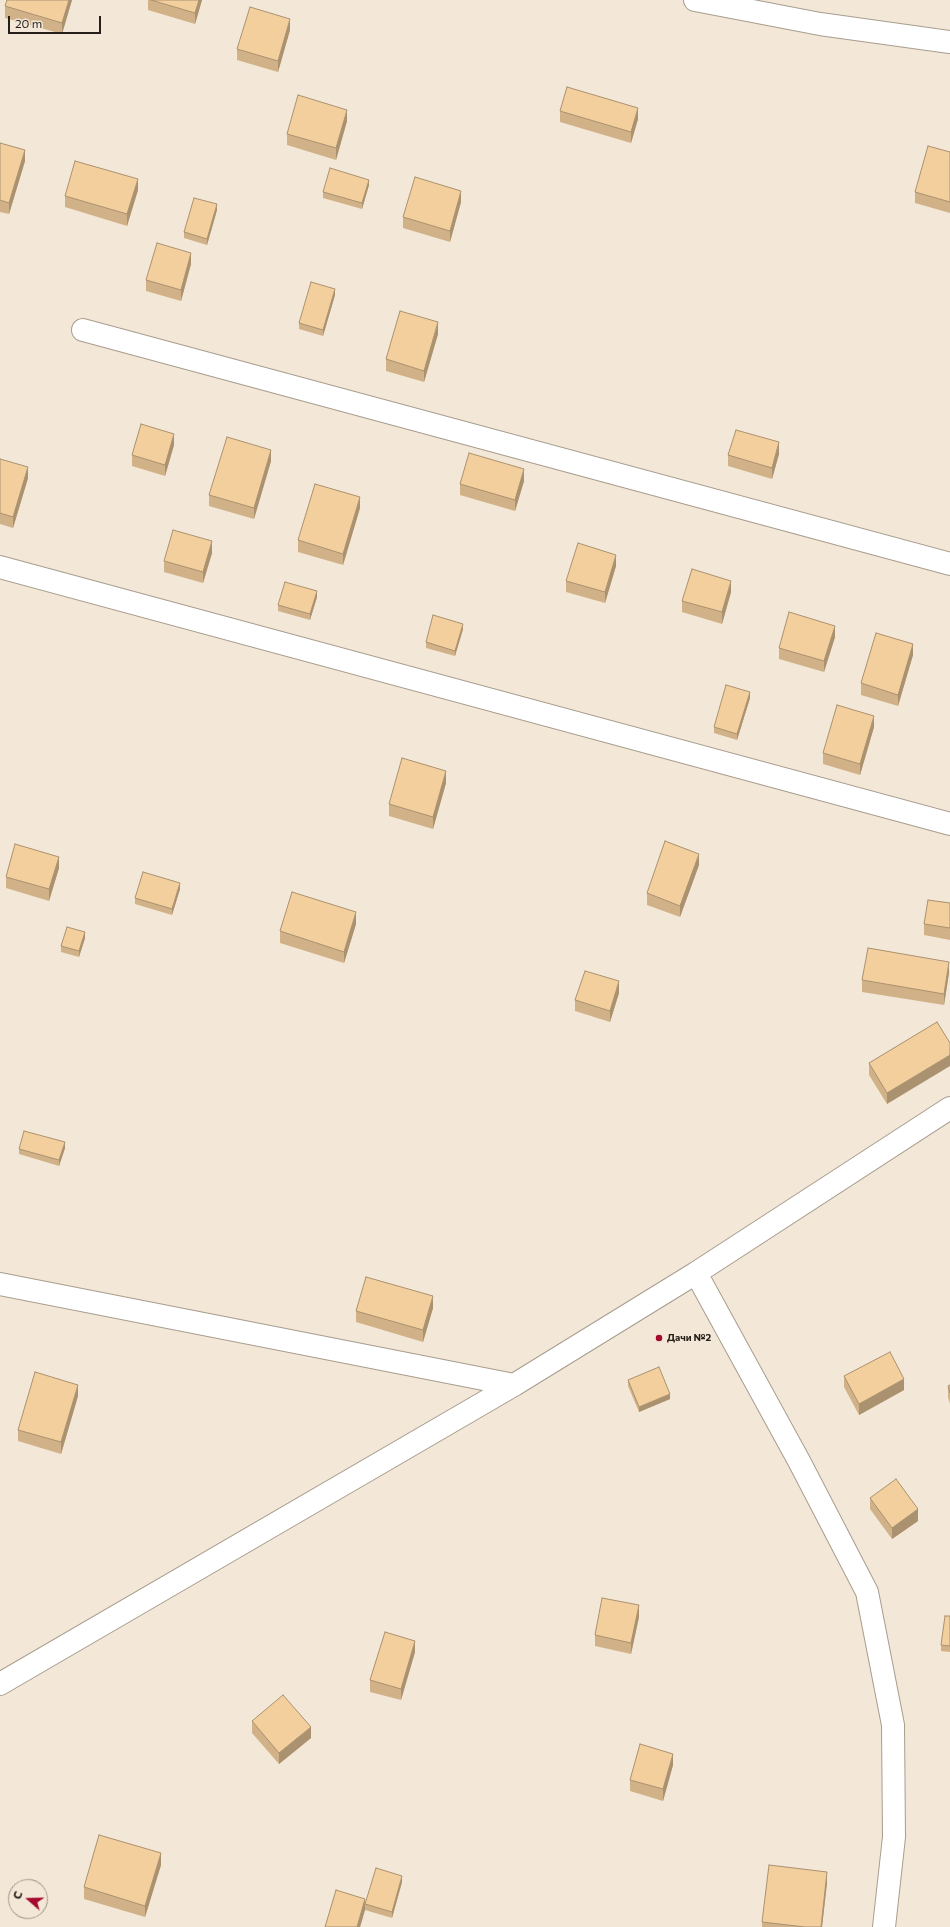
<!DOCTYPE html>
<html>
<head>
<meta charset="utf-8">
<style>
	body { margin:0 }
	#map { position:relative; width:950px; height:1927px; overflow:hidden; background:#f3e7d7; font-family:Commissioner,sans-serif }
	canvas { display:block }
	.north { position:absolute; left:8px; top:1879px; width:40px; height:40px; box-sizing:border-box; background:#f3e7d7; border:1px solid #a0978b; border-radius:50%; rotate:290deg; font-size:11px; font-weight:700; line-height:16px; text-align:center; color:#241f19 }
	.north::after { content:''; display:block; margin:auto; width:14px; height:18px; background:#a5092e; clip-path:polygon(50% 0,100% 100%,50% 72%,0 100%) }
	.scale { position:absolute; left:8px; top:16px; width:93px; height:18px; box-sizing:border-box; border:2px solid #241f19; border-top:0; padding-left:5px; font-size:12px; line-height:14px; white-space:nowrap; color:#241f19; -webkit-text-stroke:3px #f3e7d7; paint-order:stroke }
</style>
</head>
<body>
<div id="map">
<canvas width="950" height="1927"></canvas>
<div class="north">С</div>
<div class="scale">20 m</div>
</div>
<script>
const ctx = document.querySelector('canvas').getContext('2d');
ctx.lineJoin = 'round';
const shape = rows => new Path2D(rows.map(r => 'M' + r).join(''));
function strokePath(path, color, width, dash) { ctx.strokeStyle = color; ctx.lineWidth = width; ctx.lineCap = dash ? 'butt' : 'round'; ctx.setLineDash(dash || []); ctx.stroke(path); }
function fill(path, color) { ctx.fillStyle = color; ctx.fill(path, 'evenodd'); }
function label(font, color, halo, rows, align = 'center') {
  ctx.font = font + ' Commissioner,sans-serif'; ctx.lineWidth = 3.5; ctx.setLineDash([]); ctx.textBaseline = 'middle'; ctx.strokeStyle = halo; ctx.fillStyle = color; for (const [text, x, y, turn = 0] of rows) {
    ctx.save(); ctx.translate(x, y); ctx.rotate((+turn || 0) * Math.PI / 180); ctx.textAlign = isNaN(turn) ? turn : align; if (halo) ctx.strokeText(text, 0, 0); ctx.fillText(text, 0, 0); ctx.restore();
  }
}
const minor = shape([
	[695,0,820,24,950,42],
	[83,330,950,564],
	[0,567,950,824],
	[696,1273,799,1461,867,1592,893,1725,894,1837,884,1927],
	[0,1284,514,1385],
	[0,1684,514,1385,696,1273,950,1108]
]);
strokePath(minor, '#a89d8e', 24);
strokePath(minor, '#fff', 22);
fill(shape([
	[72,0,62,34,5,18,5,6],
	[148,0,202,0,195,24,148,10],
	[290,30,278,72,237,60,237,49],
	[560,111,638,119,631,143,560,122],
	[347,121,336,160,287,145,287,134],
	[0,143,25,161,9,214,0,212],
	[950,152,950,213,915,203,915,192],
	[369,185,362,209,323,198,323,192],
	[138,190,127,226,65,207,65,196],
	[461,202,450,242,403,228,403,217],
	[217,210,207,245,184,238,184,232],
	[191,264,181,301,146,291,146,280],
	[335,295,323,336,299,329,299,323],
	[438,334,424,382,386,371,386,359],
	[174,445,165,476,132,466,132,455],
	[779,454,772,479,728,466,728,455],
	[0,459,28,478,13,528,0,524],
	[271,461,254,519,209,506,209,495],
	[524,481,515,511,460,495,460,484],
	[360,508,343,565,298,552,298,540],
	[212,553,203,583,164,572,164,561],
	[616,566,605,603,566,592,566,581],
	[731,592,722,624,682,612,682,601],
	[317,597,310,620,278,611,278,605],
	[463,629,455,656,426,648,426,642],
	[835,637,824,672,779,659,779,648],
	[913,655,898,706,861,695,861,683],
	[750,698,737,740,714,733,714,727],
	[874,727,860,775,823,764,823,753],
	[446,783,433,829,389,816,389,804],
	[699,865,680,917,647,905,647,893],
	[59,868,49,901,6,888,6,877],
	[180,889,172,915,135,904,135,898],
	[950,903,950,940,924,935,924,924],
	[356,924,344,963,280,943,280,931],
	[85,938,79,957,61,952,61,946],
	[949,973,944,1005,862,992,862,980],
	[619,993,610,1022,575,1011,575,1000],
	[937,1022,887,1104,869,1075,869,1063],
	[65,1148,59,1166,19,1154,19,1149],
	[433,1308,423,1342,356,1322,356,1311],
	[844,1376,904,1390,859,1415,844,1387],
	[628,1380,670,1399,639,1412,628,1386],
	[950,1385,950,1404,948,1397,948,1386],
	[78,1396,61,1454,18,1441,18,1430],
	[870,1498,918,1521,892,1539,870,1509],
	[950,1616,950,1652,941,1651,941,1645],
	[639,1617,631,1654,595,1646,595,1635],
	[415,1652,401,1700,370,1692,370,1680],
	[252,1721,311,1738,279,1764,252,1733],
	[673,1765,663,1801,630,1791,630,1780],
	[161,1865,145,1917,84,1899,84,1887],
	[402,1882,392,1918,365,1910,360,1927,325,1927,365,1904],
	[827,1883,822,1927,762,1927,762,1922]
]), '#d1b288');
fill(shape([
	[69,0,72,0,62,34,62,23],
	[199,0,202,0,195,24,195,13],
	[290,19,290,30,278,72,278,61],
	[638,108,638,119,631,143,631,132],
	[347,110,347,121,336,160,336,148],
	[25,150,25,161,9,214,9,203],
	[138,179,138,190,127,226,127,214],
	[369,180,369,185,362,209,362,203],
	[461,191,461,202,450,242,450,231],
	[217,204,217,210,207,245,207,239],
	[191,253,191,264,181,301,181,290],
	[335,289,335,295,323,336,323,330],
	[438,322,438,334,424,382,424,371],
	[174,434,174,445,165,476,165,465],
	[779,442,779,454,772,479,772,468],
	[271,450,271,461,254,519,254,508],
	[28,467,28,478,13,528,13,517],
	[524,469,524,481,515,511,515,500],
	[360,497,360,508,343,565,343,554],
	[212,541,212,553,203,583,203,572],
	[616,555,616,566,605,603,605,592],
	[731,581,731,592,722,624,722,612],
	[317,591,317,597,310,620,310,614],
	[463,624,463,629,455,656,455,651],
	[835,626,835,637,824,672,824,661],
	[913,644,913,655,898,706,898,695],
	[750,692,750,698,737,740,737,734],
	[874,716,874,727,860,775,860,764],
	[446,771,446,783,433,829,433,817],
	[699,854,699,865,680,917,680,906],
	[59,857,59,868,49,901,49,889],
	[180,883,180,889,172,915,172,909],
	[356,912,356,924,344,963,344,952],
	[85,932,85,938,79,957,79,951],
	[949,962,949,973,944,1005,944,994],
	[619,981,619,993,610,1022,610,1011],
	[950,1055,950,1066,887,1104,887,1093],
	[65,1142,65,1148,59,1166,59,1160],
	[433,1296,433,1308,423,1342,423,1330],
	[904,1379,904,1390,859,1415,859,1404],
	[78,1385,78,1396,61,1454,61,1442],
	[670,1394,670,1399,639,1412,639,1407],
	[918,1509,918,1521,892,1539,892,1528],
	[639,1605,639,1617,631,1654,631,1643],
	[415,1641,415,1652,401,1700,401,1689],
	[311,1727,311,1738,279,1764,279,1753],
	[673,1754,673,1765,663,1801,663,1789],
	[161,1853,161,1865,145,1917,145,1906],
	[827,1872,827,1883,822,1927,821,1927],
	[402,1876,402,1882,392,1918,392,1912],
	[365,1899,365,1910,360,1927,357,1927]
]), '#aa916f');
const building = shape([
	[7,0,69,0,62,23,5,6,7,0],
	[151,0,199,0,195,13,151,0],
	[250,7,290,19,278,61,237,49,250,7],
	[567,87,638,108,631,132,560,111,567,87],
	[298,95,347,110,336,148,287,134,298,95],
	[0,143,25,150,9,203,0,200,0,143],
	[928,146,950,152,950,202,915,192,928,146],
	[75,161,138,179,127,214,65,196,75,161],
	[330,168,369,180,362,203,323,192,330,168],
	[415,177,461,191,450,231,403,217,415,177],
	[194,198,217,204,207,239,184,232,194,198],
	[157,243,191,253,181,290,146,280,157,243],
	[311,282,335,289,323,330,299,323,311,282],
	[400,311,438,322,424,371,386,359,400,311],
	[141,424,174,434,165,465,132,455,141,424],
	[736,430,779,442,772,468,728,455,736,430],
	[227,437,271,450,254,508,209,495,227,437],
	[469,453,524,469,515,500,460,484,469,453],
	[0,459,28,467,13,517,0,513,0,459],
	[315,484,360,497,343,554,298,540,315,484],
	[173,530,212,541,203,572,164,561,173,530],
	[578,543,616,555,605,592,566,581,578,543],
	[692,569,731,581,722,612,682,601,692,569],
	[285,582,317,591,310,614,278,605,285,582],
	[789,612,835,626,824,661,779,648,789,612],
	[433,615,463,624,455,651,426,642,433,615],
	[876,633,913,644,898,695,861,683,876,633],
	[726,685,750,692,737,734,714,727,726,685],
	[837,705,874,716,860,764,823,753,837,705],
	[402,758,446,771,433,817,389,804,402,758],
	[665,841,699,854,680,906,647,893,665,841],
	[15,844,59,857,49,889,6,877,15,844],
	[143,872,180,883,172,909,135,898,143,872],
	[292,892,356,912,344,952,280,931,292,892],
	[928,900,950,903,950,928,924,924,928,900],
	[67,927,85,932,79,951,61,946,67,927],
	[868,948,949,962,944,994,862,980,868,948],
	[585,971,619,981,610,1011,575,1000,585,971],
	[937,1022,950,1043,950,1055,887,1093,869,1063,937,1022],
	[24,1131,65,1142,59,1160,19,1149,24,1131],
	[366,1277,433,1296,423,1330,356,1311,366,1277],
	[890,1352,904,1379,859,1404,844,1376,890,1352],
	[659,1367,670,1394,639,1407,628,1380,659,1367],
	[35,1372,78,1385,61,1442,18,1430,35,1372],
	[950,1385,950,1393,948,1386,950,1385],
	[896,1479,918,1509,892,1528,870,1498,896,1479],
	[602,1598,639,1605,631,1643,595,1635,602,1598],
	[945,1616,950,1616,950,1646,941,1645,945,1616],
	[385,1632,415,1641,401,1689,370,1680,385,1632],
	[283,1695,311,1727,279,1753,252,1721,283,1695],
	[640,1744,673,1754,663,1789,630,1780,640,1744],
	[99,1835,161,1853,145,1906,84,1887,99,1835],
	[769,1865,827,1872,821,1927,805,1927,762,1922,769,1865],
	[376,1868,402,1876,392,1912,365,1904,376,1868],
	[336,1890,365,1899,357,1927,325,1927,336,1890]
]);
fill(building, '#f3cf9e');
strokePath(building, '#aa916f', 1);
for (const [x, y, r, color] of [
	[659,1338,4,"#a5092e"]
]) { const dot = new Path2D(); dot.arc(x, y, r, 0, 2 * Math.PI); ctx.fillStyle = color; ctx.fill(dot); strokePath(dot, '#f3e7d7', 1.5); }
label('bold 10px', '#241f19', '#f3e7d7', [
	["Дачи №2",667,1338]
], 'left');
</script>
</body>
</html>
